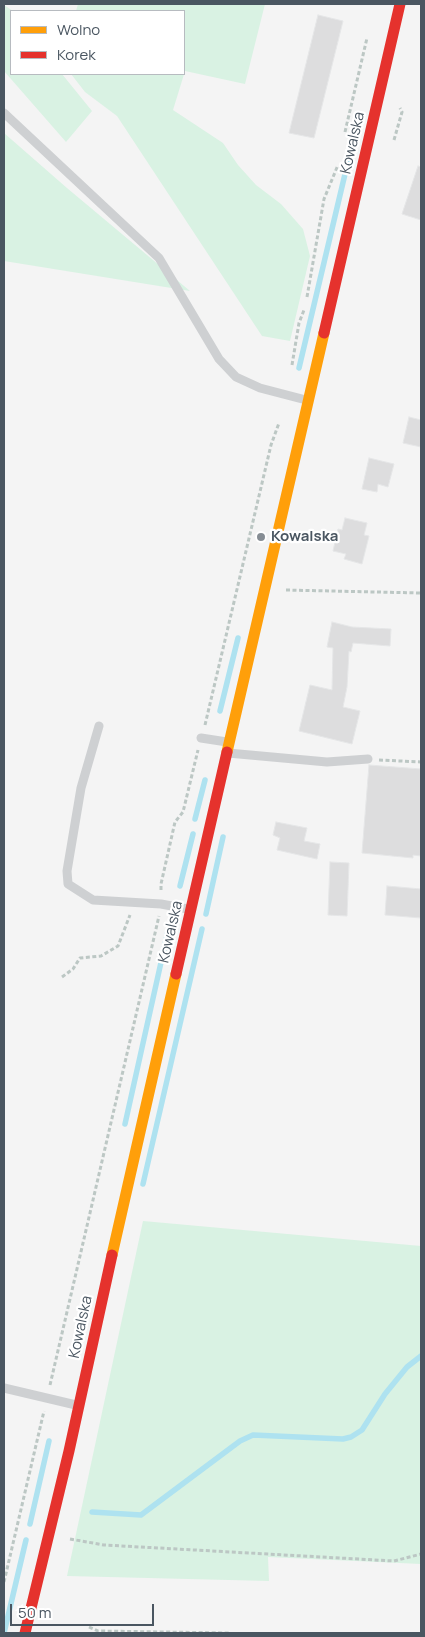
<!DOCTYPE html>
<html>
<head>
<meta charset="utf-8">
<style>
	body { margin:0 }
	#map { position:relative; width:425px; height:1637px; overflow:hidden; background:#f4f4f4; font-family:Manrope,sans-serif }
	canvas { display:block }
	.frame { position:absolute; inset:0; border:5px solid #4a5661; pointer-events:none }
	.legend { position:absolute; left:10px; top:10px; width:175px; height:65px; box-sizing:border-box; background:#fff; border:1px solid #b7bbc0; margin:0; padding:6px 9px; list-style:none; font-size:15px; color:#4a5661 }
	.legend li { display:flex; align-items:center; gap:10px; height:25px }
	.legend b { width:25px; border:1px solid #b7bbc0 }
	.scale { position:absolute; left:10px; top:1604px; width:144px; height:22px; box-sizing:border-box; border:2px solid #4a5661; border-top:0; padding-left:6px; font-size:15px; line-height:18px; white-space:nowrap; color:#4a5661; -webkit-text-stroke:4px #fff; paint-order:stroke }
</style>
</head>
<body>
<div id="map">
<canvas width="425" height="1637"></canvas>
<div class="frame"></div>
<ul class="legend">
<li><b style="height:6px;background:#ff9f0a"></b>Wolno</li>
<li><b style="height:6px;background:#e5322d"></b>Korek</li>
</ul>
<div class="scale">50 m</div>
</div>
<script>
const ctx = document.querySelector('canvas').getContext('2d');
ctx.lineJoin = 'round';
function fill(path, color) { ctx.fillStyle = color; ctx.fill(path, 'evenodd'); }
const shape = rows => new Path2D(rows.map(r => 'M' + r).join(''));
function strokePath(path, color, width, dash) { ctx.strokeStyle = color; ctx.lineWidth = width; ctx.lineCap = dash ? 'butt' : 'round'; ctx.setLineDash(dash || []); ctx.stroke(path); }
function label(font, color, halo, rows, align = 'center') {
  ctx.font = font + ' Manrope,sans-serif'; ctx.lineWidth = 4.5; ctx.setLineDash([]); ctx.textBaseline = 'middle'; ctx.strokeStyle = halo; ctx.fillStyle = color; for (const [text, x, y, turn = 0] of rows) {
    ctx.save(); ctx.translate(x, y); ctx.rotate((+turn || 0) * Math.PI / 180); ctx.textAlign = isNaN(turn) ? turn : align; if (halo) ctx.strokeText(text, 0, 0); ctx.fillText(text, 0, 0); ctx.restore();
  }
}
fill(shape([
	[78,4,265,4,245,84,185,71,173,110,223,143,238,165,256,185,281,204,303,229,310,256,290,341,262,336,117,116,85,92,71,74,184,74,184,11,76,11],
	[4,5,13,11,11,74,62,74,92,111,66,142,4,71],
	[4,133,67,188,190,291,4,261],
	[143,1221,421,1246,421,1564,268,1557,269,1581,67,1576]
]), '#d9f2e3');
strokePath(shape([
	[299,368,350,153],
	[220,711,238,638],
	[195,819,205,780],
	[180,886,193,834],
	[206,914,223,837],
	[125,1124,168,931],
	[143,1184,202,929],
	[92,1512,141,1515,240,1441,253,1435,343,1439,351,1437,362,1430,385,1394,407,1367,421,1356],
	[30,1524,49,1441],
	[4,1633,26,1540]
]), '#aee2f0', 5.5);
const building = shape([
	[318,15,343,21,314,138,289,133,318,15],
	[418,166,421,167,421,220,402,214,418,166],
	[409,417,421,420,421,447,403,443,409,417],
	[369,458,394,464,388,487,378,484,377,492,362,489,369,458],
	[345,518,367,523,364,535,369,536,362,564,344,559,346,554,333,551,338,529,342,530,345,518],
	[332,622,352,627,391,629,390,646,353,643,351,652,349,651,347,687,343,707,360,711,352,744,299,731,310,685,332,690,333,648,327,647,332,622],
	[369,765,421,769,421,856,413,855,413,858,362,853,369,765],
	[276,822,307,828,304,841,320,844,317,859,277,850,280,838,273,835,276,822],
	[330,862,349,863,347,916,328,915,330,862],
	[387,886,421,889,421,918,385,915,387,886]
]);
fill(building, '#ddddde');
strokePath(building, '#e5e6e7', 1);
strokePath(shape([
	[345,132,367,38],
	[394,140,402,112,400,108],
	[307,297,324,199,338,165],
	[292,365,299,323,304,310],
	[286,590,421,593],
	[205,725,271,445,279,423],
	[379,760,421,762],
	[161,890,161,884,175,822,183,812,198,750],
	[62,977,73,969,80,958,101,956,118,946,130,915],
	[50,1385,159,916],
	[70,1539,104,1545,394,1561,421,1554],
	[4,1582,44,1411],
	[89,1627,98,1631,230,1633]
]), '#bcc7c4', 3, [4, 2.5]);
strokePath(shape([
	[4,113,159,258,219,359,236,377,260,388,306,400],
	[99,726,81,788,67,871,68,884,93,900,161,904,188,909],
	[201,738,227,742],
	[228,753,327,762,368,759],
	[4,1388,76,1405]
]), '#ced0d2', 9);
strokePath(shape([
	[227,752,324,333],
	[112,1255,176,974]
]), '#ff9f0a', 11);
strokePath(shape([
	[324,333,400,4],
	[176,974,227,752],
	[25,1633,69,1451,112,1255]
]), '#e5322d', 11);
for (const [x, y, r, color] of [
	[261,537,5,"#868d94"]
]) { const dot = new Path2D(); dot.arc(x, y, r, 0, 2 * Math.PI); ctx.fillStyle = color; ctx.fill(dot); strokePath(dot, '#fff', 2); }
label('15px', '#4a5661', '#fff', [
	["Kowalska",353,143,-77],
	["Kowalska",171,932,-77],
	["Kowalska",81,1327,-78]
]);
label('bold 15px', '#4a5661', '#fff', [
	["Kowalska",271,537]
], 'left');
</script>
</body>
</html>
